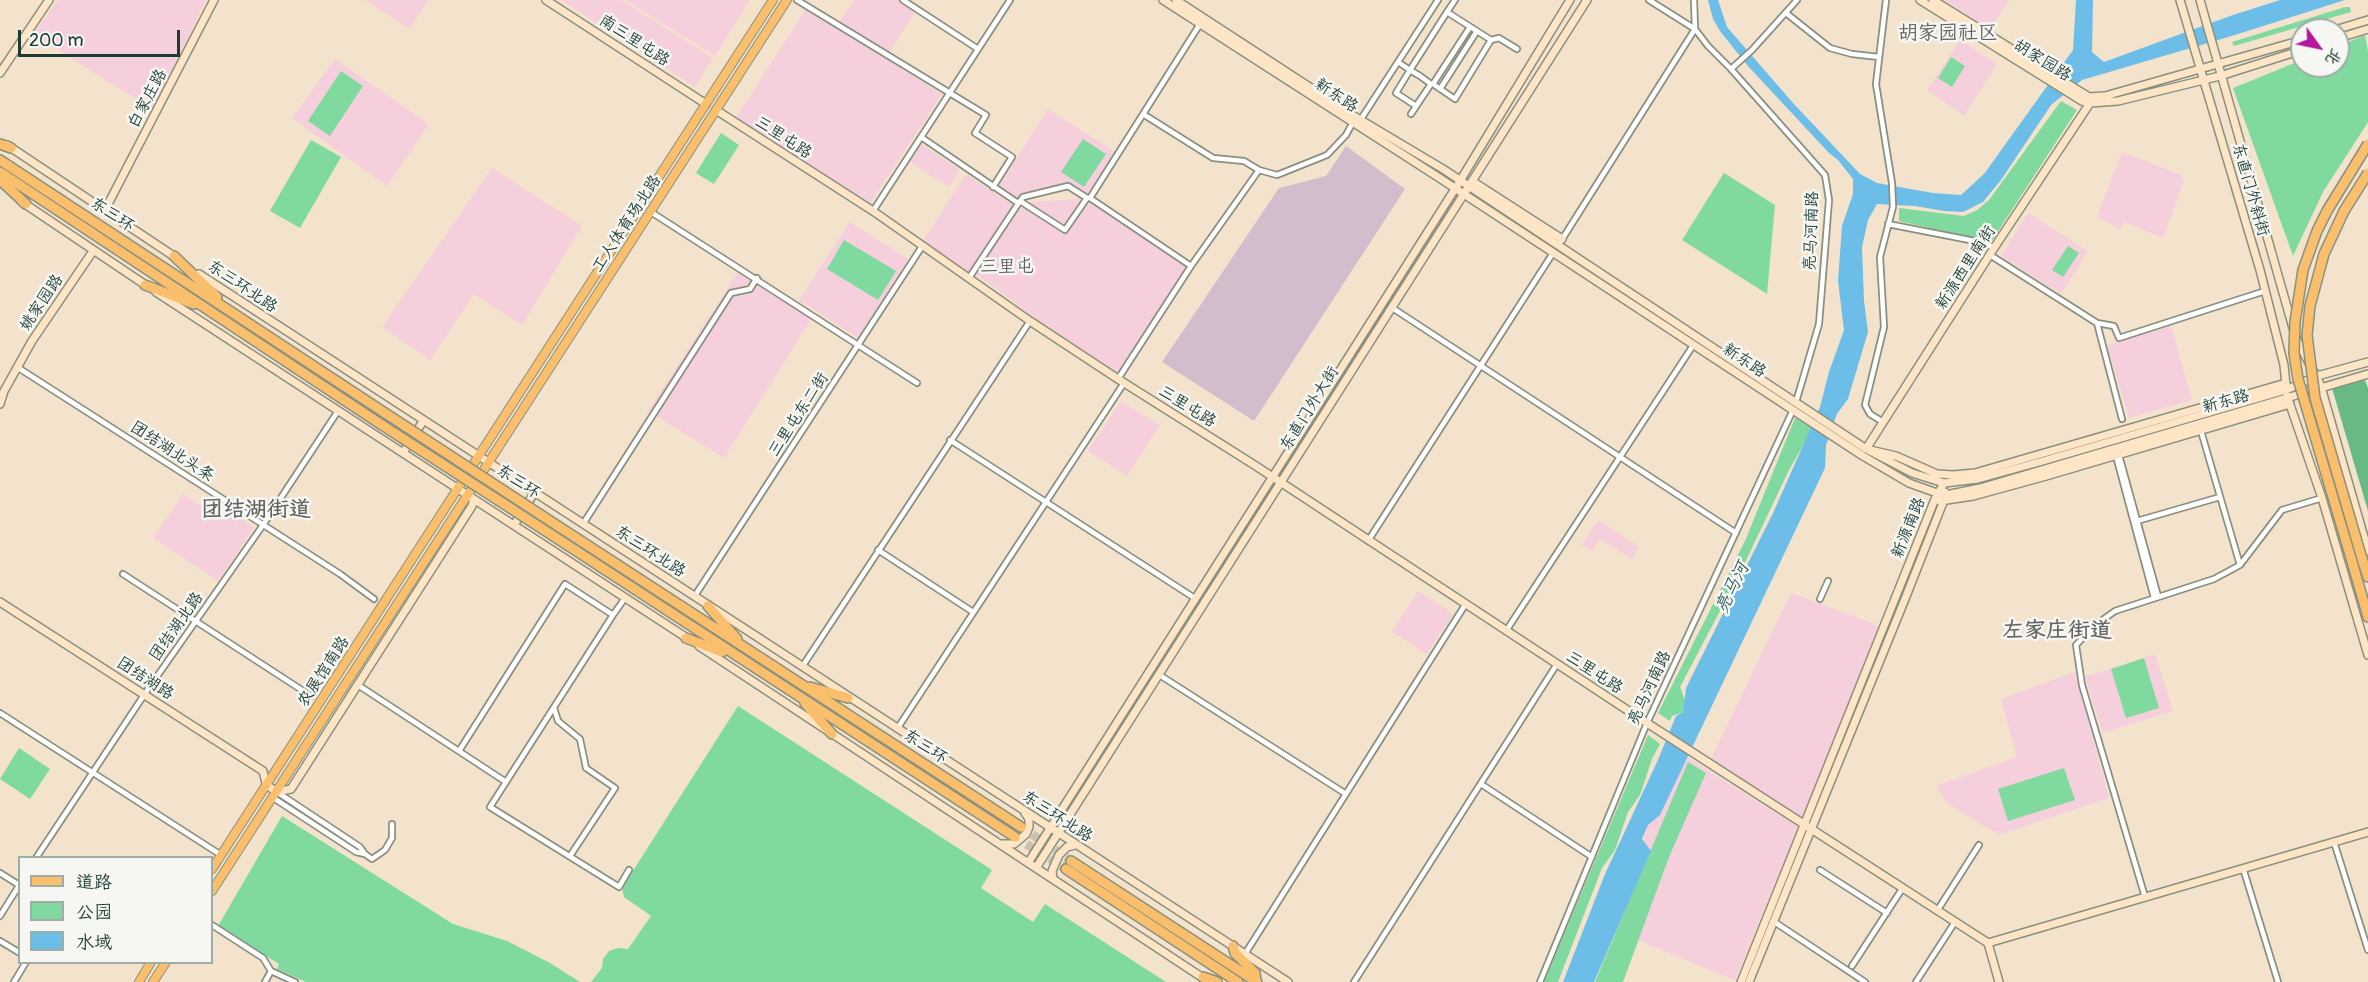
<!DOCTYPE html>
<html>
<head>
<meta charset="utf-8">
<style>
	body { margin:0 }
	#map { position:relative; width:2368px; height:982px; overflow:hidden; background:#f3e3cc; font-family:Pangolin,"LXGW WenKai TC",sans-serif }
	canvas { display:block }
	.legend { position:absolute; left:18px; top:856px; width:195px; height:108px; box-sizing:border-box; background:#f6f6f2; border:2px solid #a0aca6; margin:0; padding:8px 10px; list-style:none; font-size:18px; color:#1f3d34 }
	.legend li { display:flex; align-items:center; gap:12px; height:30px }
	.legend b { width:30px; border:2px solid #a0aca6 }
	.north { position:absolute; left:2290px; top:18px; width:60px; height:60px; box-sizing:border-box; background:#f6f6f2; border:2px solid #a0aca6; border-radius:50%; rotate:123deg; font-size:16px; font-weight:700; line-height:24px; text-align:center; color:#1f3d34 }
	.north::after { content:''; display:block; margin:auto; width:21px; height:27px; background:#b5179e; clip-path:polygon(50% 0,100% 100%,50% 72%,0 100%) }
	.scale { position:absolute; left:18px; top:30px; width:162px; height:27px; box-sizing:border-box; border:3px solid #1f3d34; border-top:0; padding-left:8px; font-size:18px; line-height:21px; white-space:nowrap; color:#1f3d34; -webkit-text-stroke:4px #f6f6f2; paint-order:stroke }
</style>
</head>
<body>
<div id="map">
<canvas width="2368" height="982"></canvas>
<ul class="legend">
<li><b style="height:8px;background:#f9bf6d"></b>道路</li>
<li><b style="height:16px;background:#80d99f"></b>公园</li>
<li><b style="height:16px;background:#6cbde8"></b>水域</li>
</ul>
<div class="north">北</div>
<div class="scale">200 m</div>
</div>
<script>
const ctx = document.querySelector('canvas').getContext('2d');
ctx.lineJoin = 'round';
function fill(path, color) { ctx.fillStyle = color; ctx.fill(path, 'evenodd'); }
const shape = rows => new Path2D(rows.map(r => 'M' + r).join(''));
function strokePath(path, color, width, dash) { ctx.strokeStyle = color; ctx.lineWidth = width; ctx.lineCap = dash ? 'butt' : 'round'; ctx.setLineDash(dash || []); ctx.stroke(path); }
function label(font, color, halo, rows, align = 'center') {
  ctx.font = font + ' Pangolin,"LXGW WenKai TC",sans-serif'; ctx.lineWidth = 5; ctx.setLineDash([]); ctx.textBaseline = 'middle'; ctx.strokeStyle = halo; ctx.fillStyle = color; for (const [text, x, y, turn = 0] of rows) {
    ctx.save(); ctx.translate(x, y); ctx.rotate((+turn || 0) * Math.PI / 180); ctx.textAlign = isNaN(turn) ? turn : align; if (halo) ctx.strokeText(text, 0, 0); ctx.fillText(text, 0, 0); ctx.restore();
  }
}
fill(shape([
	[58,0,206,0,153,110,33,34],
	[365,0,428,0,410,29],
	[561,0,621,0,713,58,695,87],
	[625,0,750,0,715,56],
	[854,0,899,0,916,11,889,53,839,23],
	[1945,0,2009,0,1990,30],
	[806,9,942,94,869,205,735,119],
	[1960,40,1997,64,1964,116,1927,90],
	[335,59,429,124,387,186,292,118],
	[1048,109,1115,152,1087,195,1068,184,1024,196,1021,194,1018,199,999,186],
	[921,144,960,170,949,187,909,161],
	[2122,152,2182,175,2183,183,2163,238,2124,222,2120,229,2097,217],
	[492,168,582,226,522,325,474,294,430,360,382,327],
	[966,174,1014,206,969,272,923,241],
	[1087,198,1191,266,1118,379,976,274,1024,203],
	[2028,213,2088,251,2061,294,2001,256],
	[850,222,908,259,858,338,799,300],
	[739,271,812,318,724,458,648,411],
	[2171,326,2192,400,2129,418,2107,345],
	[1121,401,1160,425,1127,476,1088,451],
	[183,494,223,521,230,511,254,527,218,581,153,538],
	[1598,520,1639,547,1632,559,1600,539,1592,551,1582,545],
	[1418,591,1453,614,1427,654,1392,632],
	[1791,593,1879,626,1802,820,1711,759],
	[2155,654,2173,711,2103,733,2085,677],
	[2075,672,2109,798,1999,835,1947,803,1936,786,2017,757,2001,699],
	[1687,757,1798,827,1735,980,1616,931,1648,825,1660,815]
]), '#f5cfdb');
fill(shape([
	[1346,146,1405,189,1254,421,1162,362,1279,188,1326,176]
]), '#d1bdcc');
fill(shape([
	[2345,7,2350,7,2351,12,2234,46,2232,42],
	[2365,35,2368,52,2368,122,2323,192,2293,256,2233,88,2302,60,2302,66,2338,66,2338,46],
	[1951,57,1965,66,1952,87,1938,78],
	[341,71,363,86,330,136,308,121],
	[2061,101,2077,110,1991,242,1899,221,1899,208,1964,216,1977,210,1989,200],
	[721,133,739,145,714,184,696,173],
	[1083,139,1106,154,1084,187,1061,172],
	[311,140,341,157,300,228,270,211],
	[1724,173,1775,205,1767,294,1682,240],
	[844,240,896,271,878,300,827,269],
	[2068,246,2079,253,2063,277,2052,270],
	[1795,418,1813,428,1789,470,1741,571,1680,687,1685,700,1683,712,1672,716,1670,721,1658,713,1745,541],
	[2144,658,2159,708,2126,718,2111,669],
	[738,706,992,870,981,888,1033,922,1045,904,1166,982,591,982,602,968,603,959,609,951,618,948,628,949,651,916,624,897,622,888],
	[1648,735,1660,744,1652,759,1640,795,1628,812,1615,850,1602,868,1558,982,1544,982],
	[19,748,50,769,30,799,0,779],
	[1688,762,1706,773,1669,857,1623,982,1595,982],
	[2064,768,2075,800,2008,821,1998,789],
	[282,816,453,924,507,941,550,963,580,982,306,982,277,969,279,964,218,926]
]), '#80d99f');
fill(shape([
	[2365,380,2368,388,2368,511,2332,388]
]), '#68b986');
fill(shape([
	[1708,0,1718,0,1727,27,1793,103,1860,174,1877,183,1933,193,1961,195,1984,174,2073,50,2076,0,2093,0,2092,52,2104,62,2230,16,2280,0,2345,0,2235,35,2082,80,2051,105,2001,180,1983,202,1963,212,1944,211,1915,206,1877,204,1868,220,1862,247,1864,301,1868,332,1848,399,1837,414,1826,445,1825,468,1660,815,1648,825,1642,839,1651,851,1594,982,1563,982,1605,874,1657,762,1676,716,1683,712,1686,688,1774,511,1820,407,1829,372,1844,330,1838,281,1842,226,1853,194,1853,179,1838,160,1829,153,1747,65,1720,31,1713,19]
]), '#6cbde8');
strokePath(shape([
	[1021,827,1071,861],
	[1015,837,1066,869]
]), '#c9c2ae', 9, [9, 4.5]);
const street = shape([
	[797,0,986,115,975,133,1012,157,993,187],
	[903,0,978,49],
	[1694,0,1695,29,1708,46,1731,69,1825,175,1829,200,1819,324,1796,402],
	[1447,12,1455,0],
	[1786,13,1830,48,1852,54,1879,57],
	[1491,40,1499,38,1517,49],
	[1401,64,1410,70,1420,76,1431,84,1433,84,1455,99,1491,40,1447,12,1410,70,1396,93,1416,106,1431,84,1411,114],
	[1731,69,1752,50,1797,0],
	[1433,84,1470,27],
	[1440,89,1477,31],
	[1143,114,1213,158,1244,161,1259,170],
	[1361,119,1438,0],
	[921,137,1018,203],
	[1090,198,1200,24],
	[1020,201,1023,197,1068,186,1087,198],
	[873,211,1010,0],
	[651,212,917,383],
	[1888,224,1985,243,1994,248],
	[1561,241,1695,29,1649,0],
	[1990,255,2097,323,2114,326,2119,338,2265,291],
	[969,278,1020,201,1065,230,1087,198,1090,198,1191,266],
	[1391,307,1736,533],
	[2097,323,2122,419],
	[17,367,340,574,374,599],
	[1118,379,1191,266,1259,170,1277,175,1327,155,1346,135,1353,122],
	[1883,422,1870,414,1865,405,1884,327,1880,257,1893,207,1892,183,1876,84,1886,0],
	[2201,431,2240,565],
	[950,440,1196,599],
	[2119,455,2158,596],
	[2116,456,2154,598],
	[2137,521,2220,497],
	[583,524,731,293,750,289,757,278],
	[1368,541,1553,253],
	[878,550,973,612],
	[123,574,311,696],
	[694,597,923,245],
	[1820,599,1828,581],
	[613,615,625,598],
	[1506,631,1694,344],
	[802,667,1030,321],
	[1158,674,1346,794],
	[358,685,506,782],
	[554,708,558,721,580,739,586,768,615,788,570,856],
	[0,713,221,855],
	[897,729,1124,383],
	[459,751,565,584,613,615,490,807,619,887,629,870],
	[1481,784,1592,857],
	[277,792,360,847,365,854],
	[272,797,356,852,365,854,372,859,385,850,392,838,392,824],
	[2334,842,2368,950],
	[36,858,144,695,263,525,338,411],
	[2243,868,2278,982],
	[1820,870,1887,913],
	[0,873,19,885],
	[2145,897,2082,685,2076,645,2094,626,2115,611,2214,579,2240,565,2282,510,2322,498],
	[1937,911,1979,845],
	[0,916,20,884],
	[1773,921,1865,982],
	[212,925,263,958,271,971],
	[0,941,20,953],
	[1245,954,1465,605],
	[1852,966,1902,889],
	[14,982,26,962],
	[265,982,271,971,295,982],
	[1354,982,1557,664],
	[1540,982,1647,723,1793,410],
	[1916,982,1955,922]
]);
const secondary = shape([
	[546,0,706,104],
	[1163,0,1438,177,1863,456,1909,483,1937,493,1946,495,1980,488,2368,374],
	[1176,0,1354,116,1443,169,1866,449,1912,473,1944,483,1978,479,2043,461,2286,390,2317,376,2368,362],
	[1920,0,2082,101,2090,103,2118,101,2220,76,2302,50],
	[1933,0,2089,97,2105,96,2302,40],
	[2180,0,2260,270,2284,365,2286,385],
	[2200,0,2293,328],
	[2335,30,2368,20],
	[2338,38,2368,29],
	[0,73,49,0],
	[2094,97,1994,248,1866,449,1896,456,1937,474,1953,475,1975,473,2286,383],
	[716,110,873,211,1030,321,1118,379,1256,466,1647,723,1988,943,2368,832],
	[7,145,178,259],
	[1472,181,1562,239],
	[22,202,147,286],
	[105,210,214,0],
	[199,274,1288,982],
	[156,292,690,640],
	[2296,338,2309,363],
	[2315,373,2321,387,2368,551],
	[2287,396,2322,498,2368,655],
	[0,404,4,391,32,341,93,251],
	[403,453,423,421],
	[1940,501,1973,496,2046,476,2290,404],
	[514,525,534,493],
	[0,602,263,771,267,787],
	[699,646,1206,980],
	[266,784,276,792,291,789,472,506,474,499],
	[1002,844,1014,844,1026,834,1029,827,1029,819,1025,813],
	[1028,863,1460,181,1570,0],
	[1036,868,1587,0],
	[1053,879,1052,871,1059,855,1067,847,1075,845],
	[1988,943,1999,982],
	[1741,982,1935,499,1944,483],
	[1749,982,1905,599,1946,495,1945,492]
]);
const primary = shape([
	[212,869,773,0],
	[212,891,787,0],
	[139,982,151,962],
	[153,982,166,962]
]);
const highway = shape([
	[0,144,11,148],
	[0,160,385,413],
	[0,172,379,423],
	[0,180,26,204],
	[174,256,217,297],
	[145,285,194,304],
	[541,515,1021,827],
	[535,524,1015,837],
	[2363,562,2368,577],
	[2353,565,2368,617],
	[708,606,737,639],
	[686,638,722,652],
	[810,687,848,698],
	[805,703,832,734],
	[1071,861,1257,982],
	[1066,869,1238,982],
	[1233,946,1235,953,1255,973,1256,981],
	[1203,977,1217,982]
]);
strokePath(street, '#899080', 8);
strokePath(secondary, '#899080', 10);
strokePath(primary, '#899080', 10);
strokePath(highway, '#899080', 12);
strokePath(street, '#fff', 4.5);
strokePath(secondary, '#fde5c5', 7);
strokePath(primary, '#f9bf6d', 8);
strokePath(highway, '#f9bf6d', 9);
const highwayBridge = shape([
	[385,413,541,515],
	[379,423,535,524],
	[2363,562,2315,398,2307,335,2310,306,2324,254,2344,211,2368,173],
	[2353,565,2298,379,2294,353,2295,322,2303,270,2317,231,2327,211,2368,144]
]);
strokePath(highwayBridge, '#899080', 12, []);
strokePath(highwayBridge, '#f9bf6d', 9);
label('16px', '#1f3d34', '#f6f6f2', [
	["南三里屯路",634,41,33],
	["胡家园路",2042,61,32],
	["新东路",1336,96,33],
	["白家庄路",148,99,-62],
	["三里屯路",783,138,33],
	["东直门外斜街",2250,190,74],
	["东三环",112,215,33],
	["工人体育场北路",627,224,-57],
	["亮马河南路",1812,231,-88],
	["新源西里南街",1966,268,-57],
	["东三环北路",242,287,34],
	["姚家园路",42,303,-56],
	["新东路",1744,361,34],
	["新东路",2226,402,-16],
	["三里屯路",1187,407,32],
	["东直门外大街",1310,409,-58],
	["三里屯东二街",799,415,-57],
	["团结湖北头条",172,452,33],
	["东三环",518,482,33],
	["新源南路",1909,528,-68],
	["东三环北路",650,552,33],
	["团结湖北路",177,627,-55],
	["农展馆南路",324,672,-57],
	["三里屯路",1594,673,33],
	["团结湖路",145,679,33],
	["亮马河南路",1650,688,-65],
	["东三环",925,747,33],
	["东三环北路",1057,817,33]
]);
label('18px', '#636363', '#f6f6f2', [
	["三里屯",1007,267]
]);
label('italic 18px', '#325d61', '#f6f6f2', [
	["亮马河",1733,588,-64]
]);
label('20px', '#636363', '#f6f6f2', [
	["胡家园社区",1948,34]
]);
label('bold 22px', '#636363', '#f6f6f2', [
	["团结湖街道",256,510],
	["左家庄街道",2057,631]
]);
</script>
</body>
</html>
